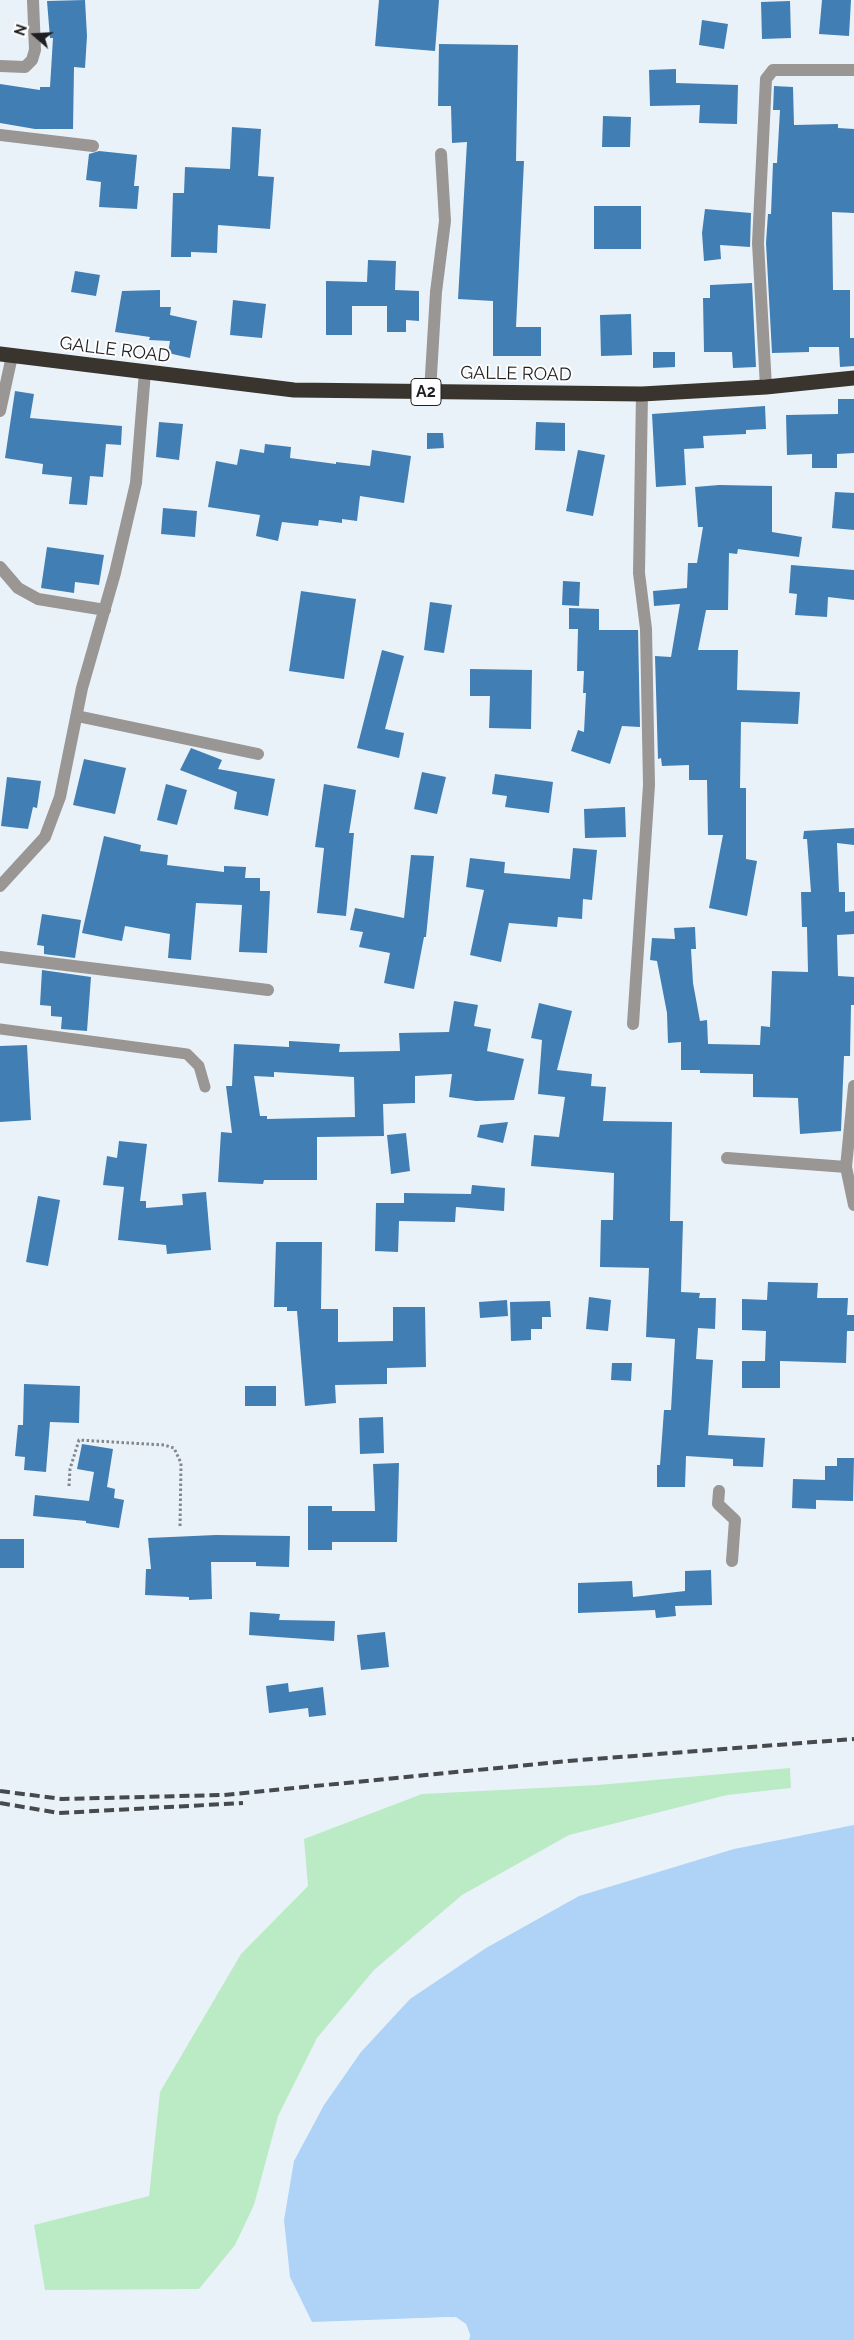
<!DOCTYPE html>
<html>
<head>
<meta charset="utf-8">
<style>
	body { margin:0 }
	#map { position:relative; width:854px; height:2340px; overflow:hidden; background:#eaf2f9; font-family:Raleway,sans-serif }
	canvas { display:block }
	.north { position:absolute; left:10px; top:10px; width:50px; height:50px; -webkit-text-stroke:4px #fefefe; paint-order:stroke; rotate:289deg; font-size:14px; font-weight:700; line-height:20px; text-align:center; color:#1d1f22 }
	.north::after { content:''; display:block; margin:auto; width:18px; height:22px; background:#1d1f22; clip-path:polygon(50% 0,100% 100%,50% 72%,0 100%) }
</style>
</head>
<body>
<div id="map">
<canvas width="854" height="2340"></canvas>
<div class="north">N</div>
</div>
<script>
const ctx = document.querySelector('canvas').getContext('2d');
ctx.lineJoin = 'round';
function fill(path, color) { ctx.fillStyle = color; ctx.fill(path, 'evenodd'); }
const shape = rows => new Path2D(rows.map(r => 'M' + r).join(''));
function strokePath(path, color, width, dash) { ctx.strokeStyle = color; ctx.lineWidth = width; ctx.lineCap = dash ? 'butt' : 'round'; ctx.setLineDash(dash || []); ctx.stroke(path); }
function label(font, color, halo, rows, align = 'center') {
  ctx.font = font + ' Raleway,sans-serif'; ctx.lineWidth = 4; ctx.setLineDash([]); ctx.textBaseline = 'middle'; ctx.strokeStyle = halo; ctx.fillStyle = color; for (const [text, x, y, turn = 0] of rows) {
    ctx.save(); ctx.translate(x, y); ctx.rotate((+turn || 0) * Math.PI / 180); ctx.textAlign = isNaN(turn) ? turn : align; if (halo) ctx.strokeText(text, 0, 0); ctx.fillText(text, 0, 0); ctx.restore();
  }
}
fill(shape([
	[790,1768,791,1788,727,1795,569,1835,462,1895,374,1970,317,2038,278,2116,254,2205,235,2245,199,2289,45,2290,34,2225,149,2196,160,2092,241,1954,308,1886,304,1839,422,1794,598,1785]
]), '#bbebc4');
fill(shape([
	[854,1825,854,2340,469,2340,470,2335,466,2324,449,2317,312,2322,290,2277,284,2220,294,2161,324,2105,361,2052,410,1999,486,1948,579,1896,734,1849]
]), '#aed3f6');
fill(shape([
	[456,2317,466,2324,470,2335,469,2340,467,2340,464,2325,455,2320,312,2325,309,2323]
]), '#eaf2f9');
fill(shape([
	[85,0,87,36,85,68,74,67,73,129,35,129,0,123,0,84,40,90,40,87,50,87,53,38,50,38,47,1],
	[379,0,439,0,435,51,375,46],
	[822,0,851,0,849,36,819,34],
	[790,1,791,38,762,39,761,2],
	[702,20,728,24,724,49,699,45],
	[439,44,518,45,516,161,524,161,516,327,541,327,541,356,493,356,493,301,458,299,467,142,452,143,451,106,438,106],
	[676,69,676,83,738,85,737,124,699,123,700,105,650,106,649,70],
	[774,86,793,87,794,125,838,124,838,128,854,129,854,213,832,212,833,290,850,290,850,338,854,338,854,366,840,367,839,347,809,347,809,352,772,353,766,243,768,214,771,214,773,163,777,163,780,110,773,110],
	[603,116,631,117,630,147,602,147],
	[232,127,261,129,258,176,274,177,270,229,218,225,217,253,191,252,191,257,171,257,173,193,184,193,185,167,230,169],
	[99,151,137,155,134,186,139,186,137,209,99,207,101,182,86,180,89,154],
	[594,206,641,206,641,249,594,249],
	[705,209,751,213,750,247,720,245,721,259,704,261,702,233],
	[368,260,396,261,395,290,419,291,419,321,406,320,406,332,387,332,387,306,352,306,352,335,326,335,326,281,367,282],
	[75,271,100,275,96,296,71,292],
	[752,283,756,367,733,368,732,352,704,352,703,298,710,298,710,285],
	[160,290,160,307,171,307,170,315,197,321,190,358,168,353,170,341,149,340,150,337,115,332,122,291],
	[233,300,266,304,262,338,230,335],
	[631,314,632,355,601,356,600,315],
	[653,352,675,352,675,367,653,368],
	[15,391,34,394,30,418,122,426,121,445,106,444,103,477,90,476,87,505,69,504,72,477,42,474,43,464,5,458],
	[838,399,854,399,854,453,837,454,837,468,812,468,812,454,787,455,786,415,838,414],
	[765,406,766,429,746,430,746,434,703,436,704,448,684,449,686,485,656,487,652,414],
	[159,422,183,424,179,460,156,457],
	[536,422,565,423,565,451,535,450],
	[427,433,443,433,444,448,427,449],
	[265,444,291,447,290,458,336,464,336,462,370,466,372,450,411,456,404,503,360,496,357,521,342,519,342,523,319,520,318,526,282,522,278,541,256,536,260,515,208,507,216,461,237,465,240,449,264,453],
	[578,450,605,455,593,516,566,511],
	[719,485,772,486,772,532,802,537,799,557,738,549,737,554,729,553,728,610,706,610,698,650,738,650,737,690,800,692,798,724,741,722,740,788,746,788,746,859,757,861,747,916,709,908,723,835,708,835,707,780,689,780,689,765,662,766,661,758,658,759,655,656,671,657,680,604,654,606,653,591,687,588,688,563,697,563,703,527,698,527,695,487],
	[835,492,854,493,854,530,832,528],
	[163,508,197,511,195,537,161,534],
	[47,547,104,555,99,585,75,582,74,593,41,588],
	[791,565,854,570,854,600,828,597,827,617,795,615,797,594,789,593],
	[563,581,580,582,579,606,562,605],
	[301,591,356,599,344,679,289,671],
	[430,602,452,605,444,653,424,650],
	[569,608,599,609,599,630,638,630,640,727,622,726,610,764,571,751,578,730,584,732,586,693,583,693,584,671,577,671,578,629,569,629],
	[382,650,404,656,385,729,404,733,399,758,357,748],
	[470,669,532,670,531,729,489,728,490,696,470,696],
	[191,748,222,760,218,769,275,779,268,816,234,809,237,792,180,770],
	[84,759,126,768,115,814,73,805],
	[422,772,446,777,437,814,414,809],
	[495,774,553,782,549,813,505,807,507,796,492,794],
	[7,777,41,781,37,808,33,807,28,829,1,826],
	[166,784,187,790,177,825,157,820],
	[324,784,356,790,349,833,354,833,346,916,317,913,324,848,315,847],
	[625,807,626,837,585,838,584,809],
	[854,828,854,845,837,843,839,892,845,892,845,912,854,911,854,934,837,935,838,976,854,977,854,1005,851,1005,850,1056,844,1056,841,1131,800,1134,798,1098,753,1097,753,1074,700,1073,700,1070,681,1070,681,1042,668,1043,667,1013,657,961,650,960,652,938,675,939,674,928,695,927,696,949,691,949,693,983,700,1021,707,1020,708,1044,760,1045,761,1026,770,1027,772,971,808,972,807,927,802,927,801,892,811,892,807,839,803,839,804,831],
	[104,836,141,845,140,851,168,855,167,865,224,872,224,866,246,867,245,878,260,878,260,891,270,891,267,953,239,952,242,905,196,903,191,960,168,958,170,934,125,926,122,941,82,933],
	[573,848,597,850,592,900,583,899,582,919,558,917,557,927,509,923,501,962,470,955,484,890,466,887,470,858,505,862,504,873,570,879],
	[411,855,434,856,426,937,424,937,414,989,384,983,390,953,359,947,363,932,350,930,355,908,404,918],
	[42,914,81,920,75,958,44,954,44,946,37,945],
	[42,970,91,977,87,1031,61,1029,62,1017,51,1016,51,1006,40,1005],
	[454,1001,478,1005,474,1026,491,1029,487,1051,524,1059,514,1100,476,1101,449,1097,452,1074,415,1076,415,1103,383,1104,384,1136,317,1137,317,1180,264,1180,263,1184,218,1182,221,1132,232,1133,226,1086,232,1086,234,1044,289,1047,289,1041,340,1044,339,1052,400,1051,399,1033,449,1032],
	[274,1072,354,1077,355,1117,267,1119,267,1116,260,1116,254,1076,274,1077],
	[539,1003,572,1011,557,1070,592,1074,591,1086,606,1087,603,1121,672,1122,670,1221,683,1221,681,1292,700,1293,699,1298,716,1298,715,1329,698,1328,696,1359,713,1360,708,1435,765,1438,763,1467,733,1466,733,1459,686,1456,685,1487,657,1487,657,1465,660,1465,664,1410,671,1410,675,1339,646,1337,649,1268,600,1267,601,1220,613,1220,614,1173,531,1166,534,1135,559,1137,565,1097,538,1094,542,1040,531,1038],
	[27,1045,31,1120,0,1122,0,1046],
	[508,1122,503,1143,477,1137,480,1125],
	[406,1133,410,1171,391,1174,387,1135],
	[119,1141,147,1144,140,1201,146,1201,146,1208,183,1205,182,1194,206,1192,211,1250,167,1254,166,1245,118,1240,124,1187,103,1185,107,1156,117,1158],
	[472,1185,505,1188,504,1211,456,1207,455,1222,399,1221,398,1252,375,1251,376,1203,404,1203,404,1193,471,1194],
	[38,1196,60,1200,48,1266,26,1262],
	[276,1242,322,1242,321,1309,338,1309,338,1342,393,1341,393,1307,425,1307,426,1367,387,1368,387,1384,335,1385,336,1403,305,1406,297,1311,287,1311,287,1307,274,1307],
	[768,1282,818,1283,817,1298,848,1298,847,1315,854,1315,854,1331,847,1331,846,1363,780,1361,780,1388,742,1388,742,1361,765,1361,766,1331,742,1330,742,1299,767,1300],
	[589,1297,611,1300,608,1331,586,1329],
	[507,1300,508,1316,480,1318,479,1302],
	[550,1301,551,1317,542,1317,542,1329,531,1329,531,1340,511,1341,510,1302],
	[612,1363,632,1363,631,1381,611,1380],
	[24,1384,80,1386,79,1423,50,1422,46,1472,24,1470,25,1457,15,1456,18,1425,23,1425],
	[245,1386,276,1386,276,1406,245,1406],
	[383,1417,384,1453,360,1454,359,1418],
	[82,1444,113,1449,107,1487,115,1489,114,1498,124,1500,119,1528,86,1523,86,1521,33,1516,35,1495,89,1501,94,1472,77,1469],
	[837,1458,854,1458,853,1501,816,1500,816,1509,792,1508,793,1479,825,1480,825,1466,837,1466],
	[399,1463,397,1542,332,1542,332,1550,308,1550,308,1506,332,1506,332,1511,375,1511,373,1464],
	[216,1535,290,1536,289,1567,256,1566,256,1562,211,1562,212,1599,189,1600,189,1597,145,1595,146,1569,151,1569,148,1538],
	[0,1539,24,1539,24,1568,0,1568],
	[711,1570,712,1605,675,1606,676,1616,656,1618,655,1610,578,1613,578,1583,632,1581,633,1597,685,1591,685,1571],
	[250,1612,280,1614,279,1620,335,1621,334,1641,249,1635],
	[385,1632,389,1667,361,1670,357,1635],
	[288,1683,289,1692,323,1687,326,1715,309,1717,308,1708,269,1713,266,1686]
]), '#417eb4');
strokePath(shape([
	[69,1486,70,1469,79,1440,164,1445,174,1448,181,1463,180,1528]
]), '#82878c', 3, [2.5, 2.5]);
strokePath(shape([
	[0,1029,187,1054,199,1066,205,1087]
]), '#999693', 11);
strokePath(shape([
	[0,66,25,67,32,60,35,50,33,0],
	[0,135,93,146],
	[766,387,758,243,766,79,773,70,854,70],
	[430,392,436,292,445,221,441,154],
	[0,411,12,356],
	[0,567,18,588,38,599,105,610],
	[77,716,258,754],
	[0,886,45,837,60,797,82,688,115,573,136,483,145,372],
	[0,957,268,990],
	[633,1024,649,785,646,629,639,573,642,394],
	[854,1086,846,1167,854,1205],
	[727,1158,846,1167],
	[719,1491,718,1504,735,1520,732,1561]
]), '#999693', 12);
strokePath(shape([
	[0,354,294,390,642,394,766,387,854,378]
]), '#39352e', 15);
strokePath(shape([
	[0,1791,62,1799,224,1795,568,1761,854,1739],
	[0,1803,59,1813,243,1803]
]), '#46494d', 4, [10, 5]);
for (const [x, y, w] of [
	[426,392,30]
]) { const box = new Path2D(); box.roundRect(x - w / 2, y - 13.5, w, 27, 4); ctx.fillStyle = '#fefefe'; ctx.fill(box); strokePath(box, '#1d1f22', 1); }
label('bold 16px', '#1d1f22', null, [
	["A2",426,392]
]);
label('18px', '#1d1f22', '#fefefe', [
	["GALLE ROAD",115,350,7],
	["GALLE ROAD",516,374,1]
]);
</script>
</body>
</html>
